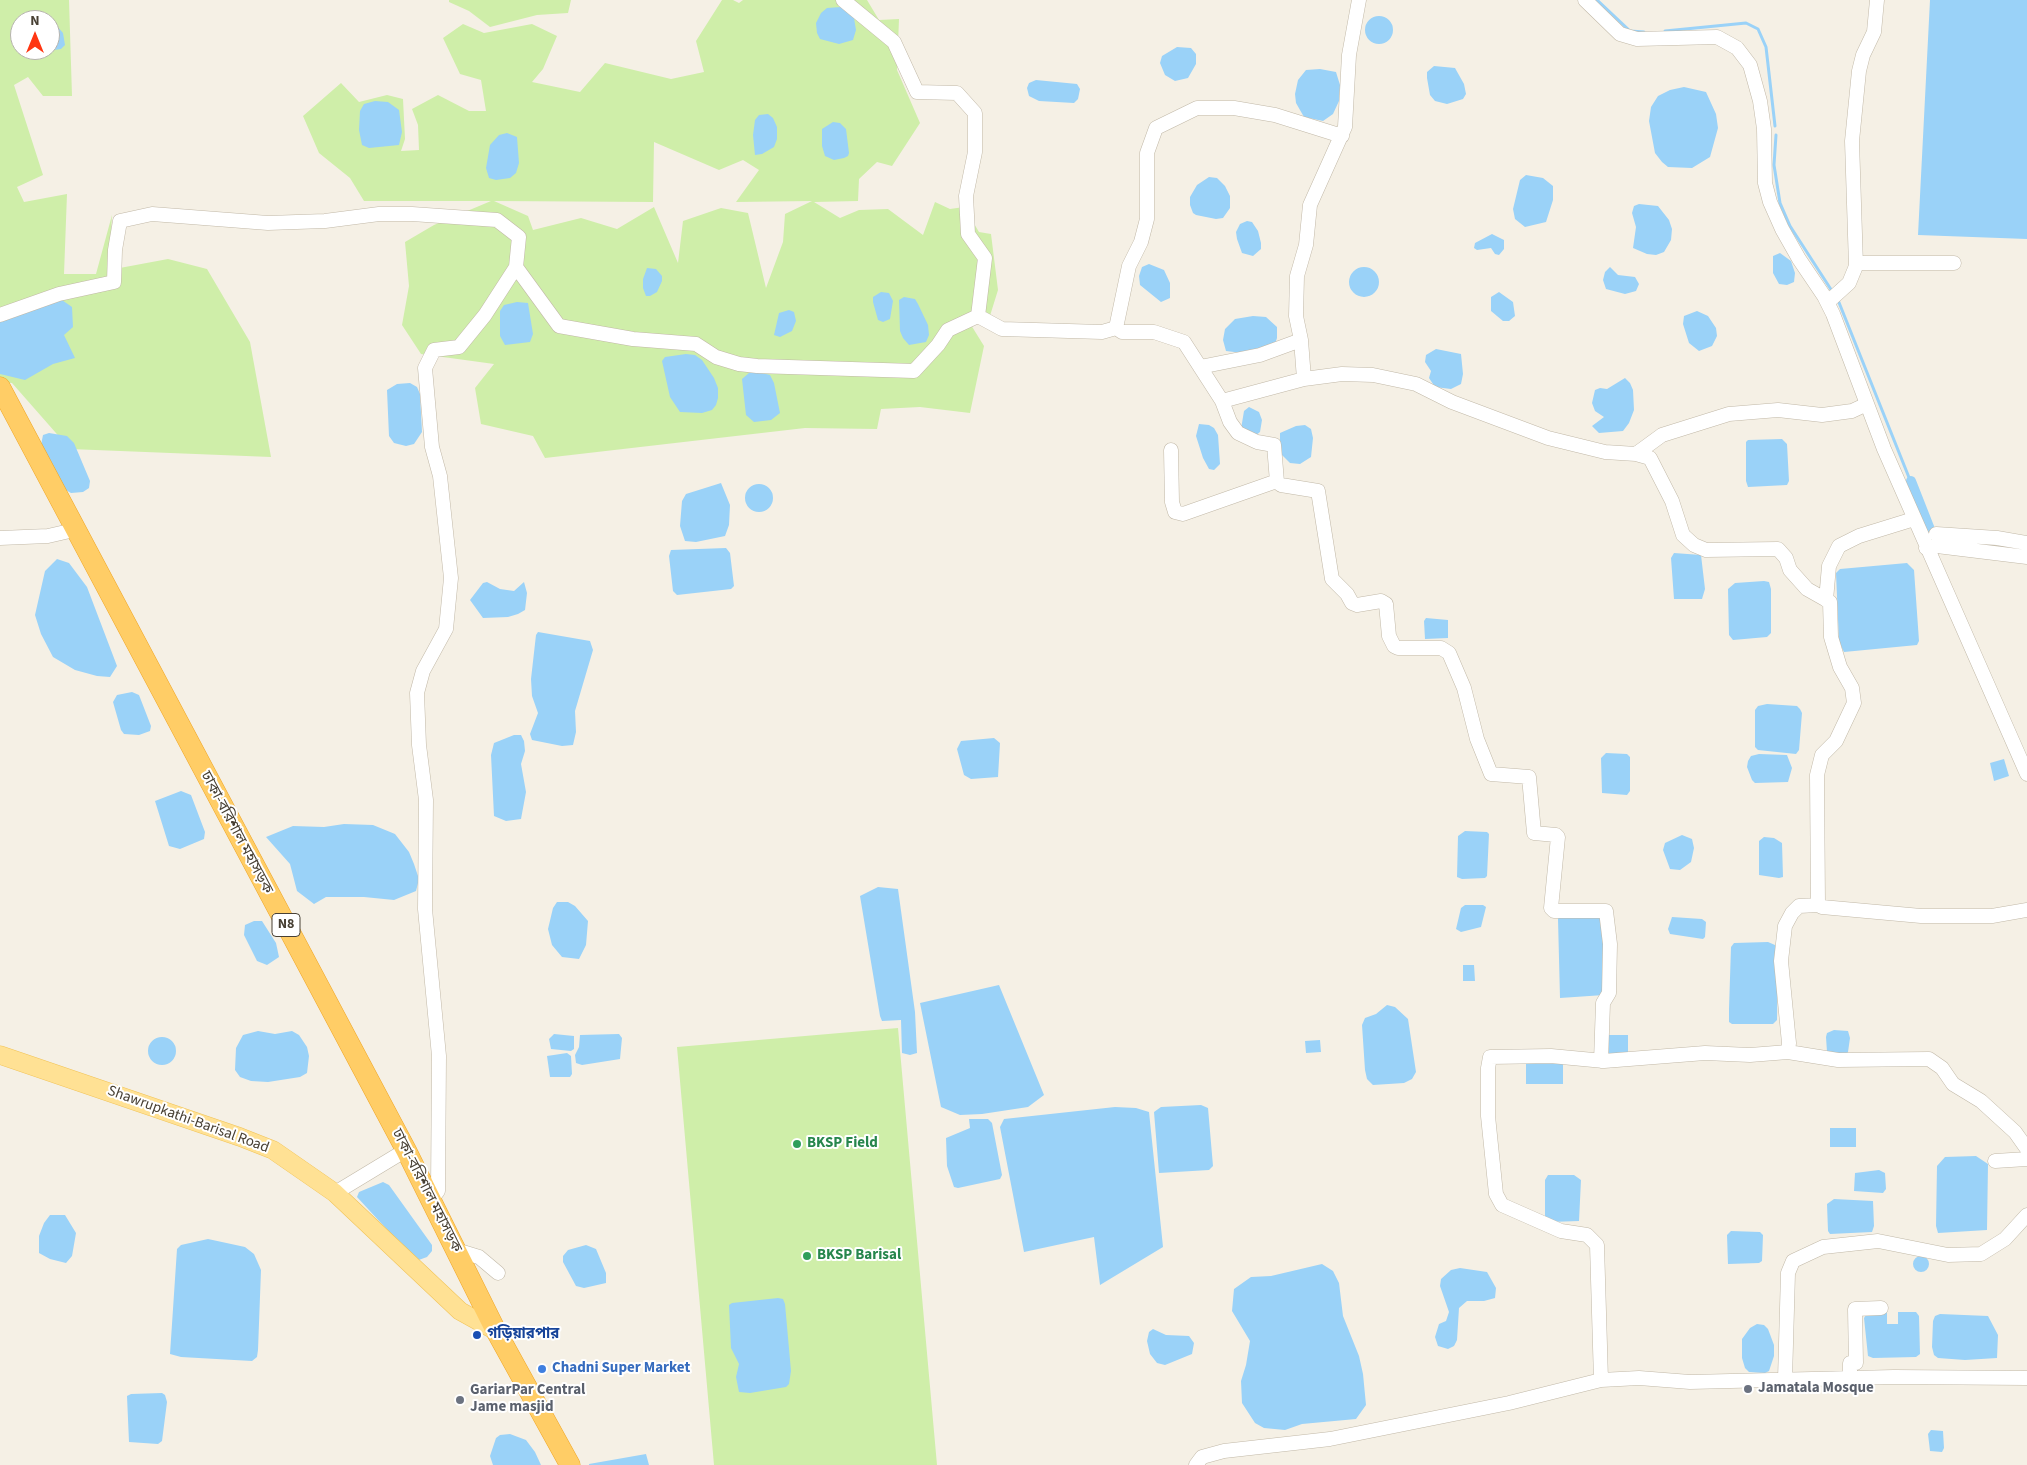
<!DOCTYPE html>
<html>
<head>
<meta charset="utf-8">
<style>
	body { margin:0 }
	#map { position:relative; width:2027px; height:1465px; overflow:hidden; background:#f5f0e5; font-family:"Source Sans 3",sans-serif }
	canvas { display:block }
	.north { position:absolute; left:10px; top:10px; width:50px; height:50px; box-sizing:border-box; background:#fff; border:1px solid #b6b3ae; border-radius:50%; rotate:0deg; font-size:14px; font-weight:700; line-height:20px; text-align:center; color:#484034 }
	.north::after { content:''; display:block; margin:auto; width:18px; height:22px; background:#ff3612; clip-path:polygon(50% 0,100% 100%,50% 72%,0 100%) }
</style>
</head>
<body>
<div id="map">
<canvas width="2027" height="1465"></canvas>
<div class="north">N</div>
</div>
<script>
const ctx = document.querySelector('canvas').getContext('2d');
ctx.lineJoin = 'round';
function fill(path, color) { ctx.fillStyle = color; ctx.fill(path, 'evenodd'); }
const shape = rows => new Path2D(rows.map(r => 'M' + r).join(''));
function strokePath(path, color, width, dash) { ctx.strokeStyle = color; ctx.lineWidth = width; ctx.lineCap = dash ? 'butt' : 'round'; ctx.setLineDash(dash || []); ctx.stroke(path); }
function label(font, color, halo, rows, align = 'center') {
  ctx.font = font + ' "Source Sans 3","Noto Sans Bengali",sans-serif'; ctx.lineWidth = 4; ctx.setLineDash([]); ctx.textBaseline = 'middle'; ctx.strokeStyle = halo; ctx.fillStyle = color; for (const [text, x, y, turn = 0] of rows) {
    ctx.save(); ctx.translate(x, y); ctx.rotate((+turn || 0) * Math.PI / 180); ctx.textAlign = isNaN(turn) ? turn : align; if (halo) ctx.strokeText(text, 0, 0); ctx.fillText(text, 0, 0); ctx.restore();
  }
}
fill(shape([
	[0,0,69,0,72,96,43,96,28,77,14,85,43,175,17,187,24,202,67,194,64,274,96,274,112,215,109,270,168,259,207,269,250,342,271,457,70,449,12,383,0,382],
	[20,20,50,20,50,50,20,50],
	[449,0,571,0,568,13,537,15,490,27,469,11,449,2],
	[722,0,733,0,739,3,743,0,867,0,879,20,899,19,897,70,920,123,892,166,877,162,859,179,858,201,814,202,840,218,859,210,888,209,923,235,935,202,950,209,964,207,979,232,991,234,998,290,989,319,971,325,984,346,970,413,920,407,881,409,877,429,805,428,545,458,533,436,481,424,475,388,494,364,421,354,402,325,409,286,405,242,434,225,491,201,364,201,350,178,319,153,303,116,341,83,359,102,387,95,403,99,405,139,401,151,419,150,418,125,412,109,438,95,469,111,486,111,481,80,460,74,443,38,463,24,484,33,532,24,557,36,543,69,532,82,580,92,605,63,671,79,704,72,696,41],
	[654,142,719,170,743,160,759,170,736,202,812,201,785,214,783,242,766,288,748,213,721,208,683,221,678,263,654,207,617,229,581,218,533,230,528,216,494,201,653,202],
	[898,1028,937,1465,714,1465,677,1047]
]), '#cfeea9');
fill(shape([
	[1930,0,2027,0,2027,239,1918,235],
	[841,7,854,18,856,30,853,40,839,44,820,39,817,33,816,23,821,13,827,8],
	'1365 30a14 14 0 1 1 28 0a14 14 0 1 1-28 0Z',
	[43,16,49,17,63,33,65,45,61,49,54,50,48,50,50,50,50,20,31,20],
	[1177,47,1191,48,1196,54,1196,64,1188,78,1175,81,1165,75,1160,63,1162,56],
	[1434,66,1455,68,1464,84,1466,94,1463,99,1447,104,1435,101,1430,95,1427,78,1427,72],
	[1320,69,1336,72,1340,85,1339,101,1333,114,1323,121,1304,117,1296,103,1295,94,1298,80,1306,70],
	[1036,80,1077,84,1080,89,1078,99,1074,103,1039,101,1029,96,1027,88,1029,83],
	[1684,87,1706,92,1716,114,1718,128,1710,157,1692,168,1668,167,1662,162,1655,153,1649,121,1651,107,1658,96,1670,90],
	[375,101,388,102,399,110,402,132,399,145,369,148,362,145,359,130,360,111,364,104],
	[768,114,773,118,777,127,777,139,774,147,762,154,755,155,753,135,755,120,759,115],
	[833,122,840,123,846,129,849,153,848,156,844,158,834,160,825,156,822,146,822,129],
	[507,133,517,137,519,163,516,173,510,178,496,180,489,178,486,168,490,145,499,135],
	[1526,175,1543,178,1553,186,1553,200,1546,222,1525,227,1515,219,1513,209,1520,180],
	[1209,177,1217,178,1225,186,1230,196,1230,208,1223,218,1216,219,1196,215,1193,213,1190,205,1190,197,1197,185],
	[1639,204,1658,206,1669,220,1672,229,1671,240,1664,252,1656,255,1647,254,1633,248,1636,227,1632,213,1634,206],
	[1247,221,1252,222,1258,231,1261,243,1261,249,1253,256,1242,253,1237,239,1236,232,1240,224],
	[1492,234,1504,240,1504,249,1499,255,1495,254,1491,248,1477,250,1474,248,1475,243],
	[1780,253,1791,261,1795,273,1794,282,1787,285,1779,284,1773,273,1773,256],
	[1149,264,1164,270,1170,283,1170,298,1161,302,1140,285,1139,276,1142,267],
	[1610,267,1618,275,1635,277,1639,284,1636,291,1625,294,1606,289,1603,280,1605,272],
	'1349 282a15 15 0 1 1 30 0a15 15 0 1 1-30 0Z',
	[647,268,656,269,662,276,662,281,657,292,650,296,646,296,643,288,643,279],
	[881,292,889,293,893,301,890,319,883,322,878,320,873,302,873,297],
	[1499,292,1513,302,1515,316,1509,321,1503,321,1491,311,1491,297],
	[904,297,915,299,918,304,928,325,929,335,926,342,909,345,903,338,900,331,899,300],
	[59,298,72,307,73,327,64,335,75,358,53,364,25,380,0,374,0,318],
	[517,302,528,303,533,334,530,342,505,345,500,336,500,311,504,305],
	[789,310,794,312,796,321,792,331,780,337,774,335,779,313],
	[1697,311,1708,316,1716,328,1717,336,1712,346,1699,351,1689,343,1683,324,1684,316],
	[1253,316,1266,317,1277,327,1277,338,1275,344,1242,353,1226,351,1223,340,1225,329,1235,319],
	[1436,349,1461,354,1463,374,1461,384,1451,389,1435,387,1429,378,1431,371,1425,362,1426,355],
	[686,354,695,355,702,360,714,378,718,388,718,398,716,405,712,410,702,413,680,412,670,397,662,361,665,357],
	[758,372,770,375,774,383,780,413,771,420,754,422,746,415,742,379,749,373],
	[1625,378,1630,383,1633,390,1634,410,1629,423,1623,431,1599,433,1592,426,1604,417,1595,411,1592,403,1595,390,1600,388,1607,389],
	[410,383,417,387,420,394,422,432,414,444,406,446,394,443,389,436,387,390,397,384],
	[1249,407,1259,412,1262,420,1260,432,1255,436,1241,429,1244,411],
	[1199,424,1209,425,1214,428,1218,435,1220,464,1214,470,1209,469,1203,458,1196,436],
	[1305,425,1311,429,1313,438,1311,457,1300,464,1290,463,1282,455,1280,449,1280,433,1296,426],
	[49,433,67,436,74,443,90,481,89,488,83,492,71,493,52,482,40,450,43,435],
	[1782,439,1787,444,1789,481,1787,485,1748,487,1746,481,1746,442,1748,440],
	[721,483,730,505,729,525,725,536,696,542,685,541,680,526,682,501,686,494],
	'745 498a14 14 0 1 1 28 0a14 14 0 1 1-28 0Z',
	[726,548,730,553,734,586,731,589,677,595,673,591,669,556,671,550],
	[1674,553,1701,555,1705,589,1702,599,1674,599,1671,558],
	[57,559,69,563,87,587,117,666,110,677,97,676,75,670,53,657,41,634,35,615,45,571],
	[1907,563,1914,570,1919,641,1917,645,1844,652,1839,642,1836,573,1840,569],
	[1764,581,1769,582,1771,589,1771,633,1767,637,1733,640,1729,635,1728,589,1735,583],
	[487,582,500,589,514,591,524,582,527,593,525,610,518,614,508,617,483,618,470,600,483,583],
	[1426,618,1448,620,1448,638,1425,639,1424,621],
	[538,632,590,641,593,650,575,711,576,732,573,745,562,746,532,740,530,734,538,713,532,696,531,679,536,635],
	[132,692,139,695,151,726,150,731,139,735,124,734,121,730,113,702,117,695],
	[1767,704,1797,706,1800,709,1802,713,1799,750,1796,754,1758,750,1755,747,1755,710,1758,706],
	[514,735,521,735,524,741,525,751,521,764,526,792,521,819,506,821,494,816,491,755,494,743],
	[994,738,1000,743,998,777,971,779,964,775,957,749,961,741],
	[1606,753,1627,754,1630,757,1630,791,1627,795,1602,793,1601,758],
	[1759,754,1787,755,1792,768,1788,782,1755,783,1752,780,1747,767,1748,761,1751,756],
	[2004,759,2009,776,1994,781,1990,763],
	[181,791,191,795,205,832,204,839,180,849,169,846,155,801],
	[344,824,373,825,395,834,409,852,414,864,419,879,416,891,394,900,364,897,326,897,314,904,297,891,290,864,266,837,293,826,324,827],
	[1465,831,1487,832,1489,834,1487,876,1485,878,1462,879,1457,877,1458,836],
	[1682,835,1692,839,1694,848,1691,862,1680,870,1670,869,1663,850,1665,843],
	[1764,837,1774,838,1782,843,1783,877,1779,878,1759,875,1759,841],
	[878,887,898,889,915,1012,917,1053,910,1055,902,1053,901,1020,882,1021,880,1016,860,896],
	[557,902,568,902,575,906,588,921,586,945,579,959,562,957,552,945,548,929,553,908],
	[1465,905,1483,905,1486,907,1481,927,1461,932,1456,929,1461,908],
	[1603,912,1604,995,1560,998,1558,919,1560,915],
	[1672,917,1702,919,1706,922,1705,937,1703,939,1670,934,1668,929],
	[254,921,262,921,276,943,279,957,267,965,257,961,244,935,245,925],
	[1768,942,1775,945,1778,951,1777,1020,1773,1024,1732,1024,1729,1022,1729,1009,1731,947,1734,943],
	[1463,965,1474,965,1475,981,1463,981],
	[999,985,1044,1095,1028,1107,982,1114,960,1115,941,1107,920,1003],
	[1387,1005,1395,1007,1408,1019,1416,1072,1412,1079,1404,1083,1373,1085,1367,1079,1365,1070,1362,1025,1365,1018,1376,1014],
	[1834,1030,1848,1031,1850,1038,1848,1052,1845,1056,1827,1052,1826,1037,1827,1033],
	[258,1031,275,1034,292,1031,299,1035,307,1047,309,1056,307,1073,300,1077,268,1082,251,1081,240,1077,235,1070,236,1048,243,1035],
	[554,1034,574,1036,574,1049,571,1051,551,1049,549,1039],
	[619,1034,622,1038,620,1059,582,1065,576,1063,575,1055,579,1047,580,1035],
	[1604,1035,1628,1035,1628,1056,1604,1056],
	'148 1051a14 14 0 1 1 28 0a14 14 0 1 1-28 0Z',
	[1320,1040,1321,1052,1306,1053,1305,1041],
	[567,1053,571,1056,572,1074,570,1077,550,1077,547,1056],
	[1526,1060,1563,1060,1563,1084,1526,1084],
	[1201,1105,1208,1108,1213,1166,1209,1170,1159,1173,1154,1112,1161,1107],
	[1115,1107,1136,1108,1149,1112,1163,1247,1100,1285,1094,1237,1024,1252,1000,1127,1004,1119],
	[969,1119,988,1119,992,1123,1002,1175,1000,1179,958,1188,954,1187,947,1166,946,1138,970,1128],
	[1830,1128,1856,1128,1856,1147,1830,1147],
	[1976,1156,1988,1164,1987,1230,1938,1233,1936,1226,1937,1166,1945,1157],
	[1879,1170,1885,1173,1886,1189,1883,1193,1854,1191,1855,1173],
	[1548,1175,1574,1175,1581,1180,1579,1221,1550,1222,1545,1218,1545,1180],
	[383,1182,389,1185,432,1245,432,1251,427,1257,416,1261,357,1197,359,1192],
	[1834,1199,1873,1201,1874,1226,1872,1232,1830,1234,1828,1231,1827,1204],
	[50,1215,65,1215,76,1233,72,1256,66,1263,50,1259,39,1253,39,1236,44,1223],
	[1731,1231,1760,1232,1763,1235,1762,1261,1759,1263,1728,1264,1727,1235],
	[208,1239,245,1247,254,1254,261,1270,258,1350,257,1357,252,1361,181,1357,170,1354,177,1249,181,1245],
	[586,1245,596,1249,606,1273,606,1283,584,1288,576,1286,563,1262,563,1256,568,1250],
	'1913 1264a8 8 0 1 1 16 0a8 8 0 1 1-16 0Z',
	[1322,1264,1333,1271,1339,1283,1343,1316,1359,1356,1363,1374,1366,1405,1356,1419,1302,1424,1285,1430,1264,1428,1255,1423,1242,1403,1241,1381,1246,1365,1250,1341,1232,1311,1234,1289,1251,1277,1271,1276],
	[1460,1268,1487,1272,1496,1288,1495,1298,1484,1301,1467,1301,1459,1308,1457,1340,1454,1346,1448,1349,1438,1346,1435,1337,1439,1324,1446,1321,1449,1312,1440,1286,1441,1279,1451,1270],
	[778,1298,783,1299,785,1304,791,1371,789,1384,786,1387,750,1393,739,1392,736,1377,739,1364,731,1348,729,1305,732,1303],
	[1868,1312,1887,1312,1887,1324,1898,1324,1898,1312,1916,1312,1919,1316,1920,1354,1916,1357,1873,1358,1868,1356,1864,1318],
	[1940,1314,1988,1316,1998,1335,1997,1358,1965,1360,1938,1358,1934,1355,1932,1347,1933,1321,1935,1316],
	[1757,1324,1764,1325,1768,1329,1774,1345,1774,1356,1769,1371,1765,1373,1749,1372,1745,1368,1742,1358,1742,1339,1750,1328],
	[1153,1329,1166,1335,1189,1336,1194,1343,1192,1354,1165,1365,1157,1363,1150,1354,1147,1341,1149,1332],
	[162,1393,165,1395,167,1402,162,1441,158,1444,129,1442,127,1396,131,1394],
	[1931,1430,1943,1431,1944,1448,1942,1452,1930,1451,1928,1434],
	[510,1434,526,1440,535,1452,541,1465,493,1465,490,1456,496,1438,500,1435],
	[646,1454,649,1465,589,1465,589,1464]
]), '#9ad2f8');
strokePath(shape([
	[1597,0,1630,31,1644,32],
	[1665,31,1746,23,1758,29,1766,47,1775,126],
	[1776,135,1774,165,1780,203,1790,226,1832,291],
	[1838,300,1912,485]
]), '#9ad2f8', 3);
strokePath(shape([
	[1911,481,1933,537,1939,539]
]), '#9ad2f8', 10);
const minor = shape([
	[843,0,894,42,917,92,957,93,975,113,975,152,966,196,968,234,985,258,978,316,1002,329,1102,332,1116,328,1122,332,1154,332,1184,342,1222,401,1230,422,1238,433,1257,442,1274,445,1277,482,1281,485,1318,491,1332,579,1347,594,1352,603,1357,605,1381,601,1386,604,1389,636,1394,646,1398,648,1441,648,1449,653,1464,688,1477,739,1491,774,1529,777,1534,833,1556,835,1558,837,1551,908,1554,911,1606,911,1610,944,1609,993,1603,1003,1601,1061],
	[1585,0,1620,34,1637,39,1717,37,1737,48,1750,65,1760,101,1764,129,1765,183,1770,202,1782,229,1799,259,1824,296,1833,314,1884,449,2027,774],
	[1856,263,1954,263],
	[516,267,559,326,633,339,696,344,716,357,739,364,757,366,914,371,938,345,948,330,978,316],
	[1828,302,1849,283,1856,266,1852,141,1859,71,1863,55,1874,32,1877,0],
	[0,315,59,294,114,282,115,250,120,221,152,214,268,223,325,221,379,214,412,214,497,220,519,237,516,267,485,315,459,347,434,350,425,368,432,447,440,476,451,578,446,629,423,671,417,693,419,745,426,800,425,909,439,1056,438,1191,431,1200],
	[1116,328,1129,266,1141,242,1147,219,1147,153,1156,128,1197,108,1234,108,1275,115,1342,136],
	[1200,367,1260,355,1301,340],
	[1304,379,1301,340,1296,316,1297,276,1306,245,1310,205,1345,127,1349,55,1359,0],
	[1222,401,1304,379,1342,374,1373,375,1416,384,1452,402,1548,438,1605,452,1636,454,1650,458,1672,501,1683,535,1694,545,1706,550,1778,549,1786,558,1790,570,1807,589,1830,602,1831,637,1840,667,1852,688,1854,703,1836,741,1822,755,1817,775,1818,905,1822,907,1921,916,1992,916,2027,910],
	[1171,450,1172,502,1175,512,1183,514,1277,481],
	[1636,454,1662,435,1729,414,1778,410,1822,415,1852,411,1867,404],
	[1936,534,1997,538,2027,543],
	[0,538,48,536,74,530],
	[1926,548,1937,546,2027,557],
	[1826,600,1829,566,1839,546,1859,536,1914,519],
	[1788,1052,1838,1060,1929,1059,1942,1068,1953,1084,1981,1101,2015,1132,2027,1149],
	[1995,1161,2027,1159],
	[335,1193,406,1150],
	[456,1250,479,1257,498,1273],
	[1850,1378,1850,1363,1856,1363,1855,1309,1881,1308],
	[1785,1379,1788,1273,1793,1261,1823,1247,1878,1241,1948,1255,1981,1254,2005,1239,2027,1215],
	[1601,1380,1597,1245,1587,1235,1561,1231,1502,1205,1496,1194,1488,1116,1488,1068,1490,1057,1551,1056,1604,1061,1705,1053,1750,1055,1788,1052,1789,1043,1781,961,1785,926,1792,913,1799,906,1818,905],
	[1196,1465,1202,1457,1224,1451,1330,1439,1509,1403,1601,1380,1639,1378,1690,1382,1894,1377,2027,1378]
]);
const major = shape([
	[0,1055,240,1137,273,1150,335,1193,460,1311,496,1331]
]);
const highway = shape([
	[0,387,406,1150,496,1331,570,1465]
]);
strokePath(minor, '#c1b8a7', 15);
strokePath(major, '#f1c357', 19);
strokePath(highway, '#efa525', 21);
strokePath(minor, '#fff', 14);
strokePath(major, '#ffe194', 18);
strokePath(highway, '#ffcd66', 20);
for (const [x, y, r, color] of [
	[797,1144,5,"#2e9e5b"],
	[807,1256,5,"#2e9e5b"],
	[477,1335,5,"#1a4fb4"],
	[542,1369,5,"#3f7fe0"],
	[1748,1389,5,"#6b7280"],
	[460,1400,5,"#6b7280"]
]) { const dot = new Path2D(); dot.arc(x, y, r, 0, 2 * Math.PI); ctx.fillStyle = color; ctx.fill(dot); strokePath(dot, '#fff', 2); }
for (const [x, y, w] of [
	[286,925,28]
]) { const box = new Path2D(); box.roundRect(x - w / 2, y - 11.5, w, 23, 4); ctx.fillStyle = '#fff'; ctx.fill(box); strokePath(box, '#484034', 1); }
label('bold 14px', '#484034', null, [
	["N8",286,925]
]);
label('15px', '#484034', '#fff', [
	["ঢাকা-বরিশাল মহাসড়ক",236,833,62],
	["Shawrupkathi-Barisal Road",188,1120,20],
	["ঢাকা-বরিশাল মহাসড়ক",426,1191,63]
]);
label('bold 15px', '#27864d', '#fff', [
	["BKSP Field",807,1144],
	["BKSP Barisal",817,1256]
], 'left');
label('bold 15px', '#164399', '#fff', [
	["গড়িয়ারপার",487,1335]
], 'left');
label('bold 15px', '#366cbe', '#fff', [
	["Chadni Super Market",552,1369]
], 'left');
label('bold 15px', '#5b616d', '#fff', [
	["Jamatala Mosque",1758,1389],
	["GariarPar Central",470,1391],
	["Jame masjid",470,1408]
], 'left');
</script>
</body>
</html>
